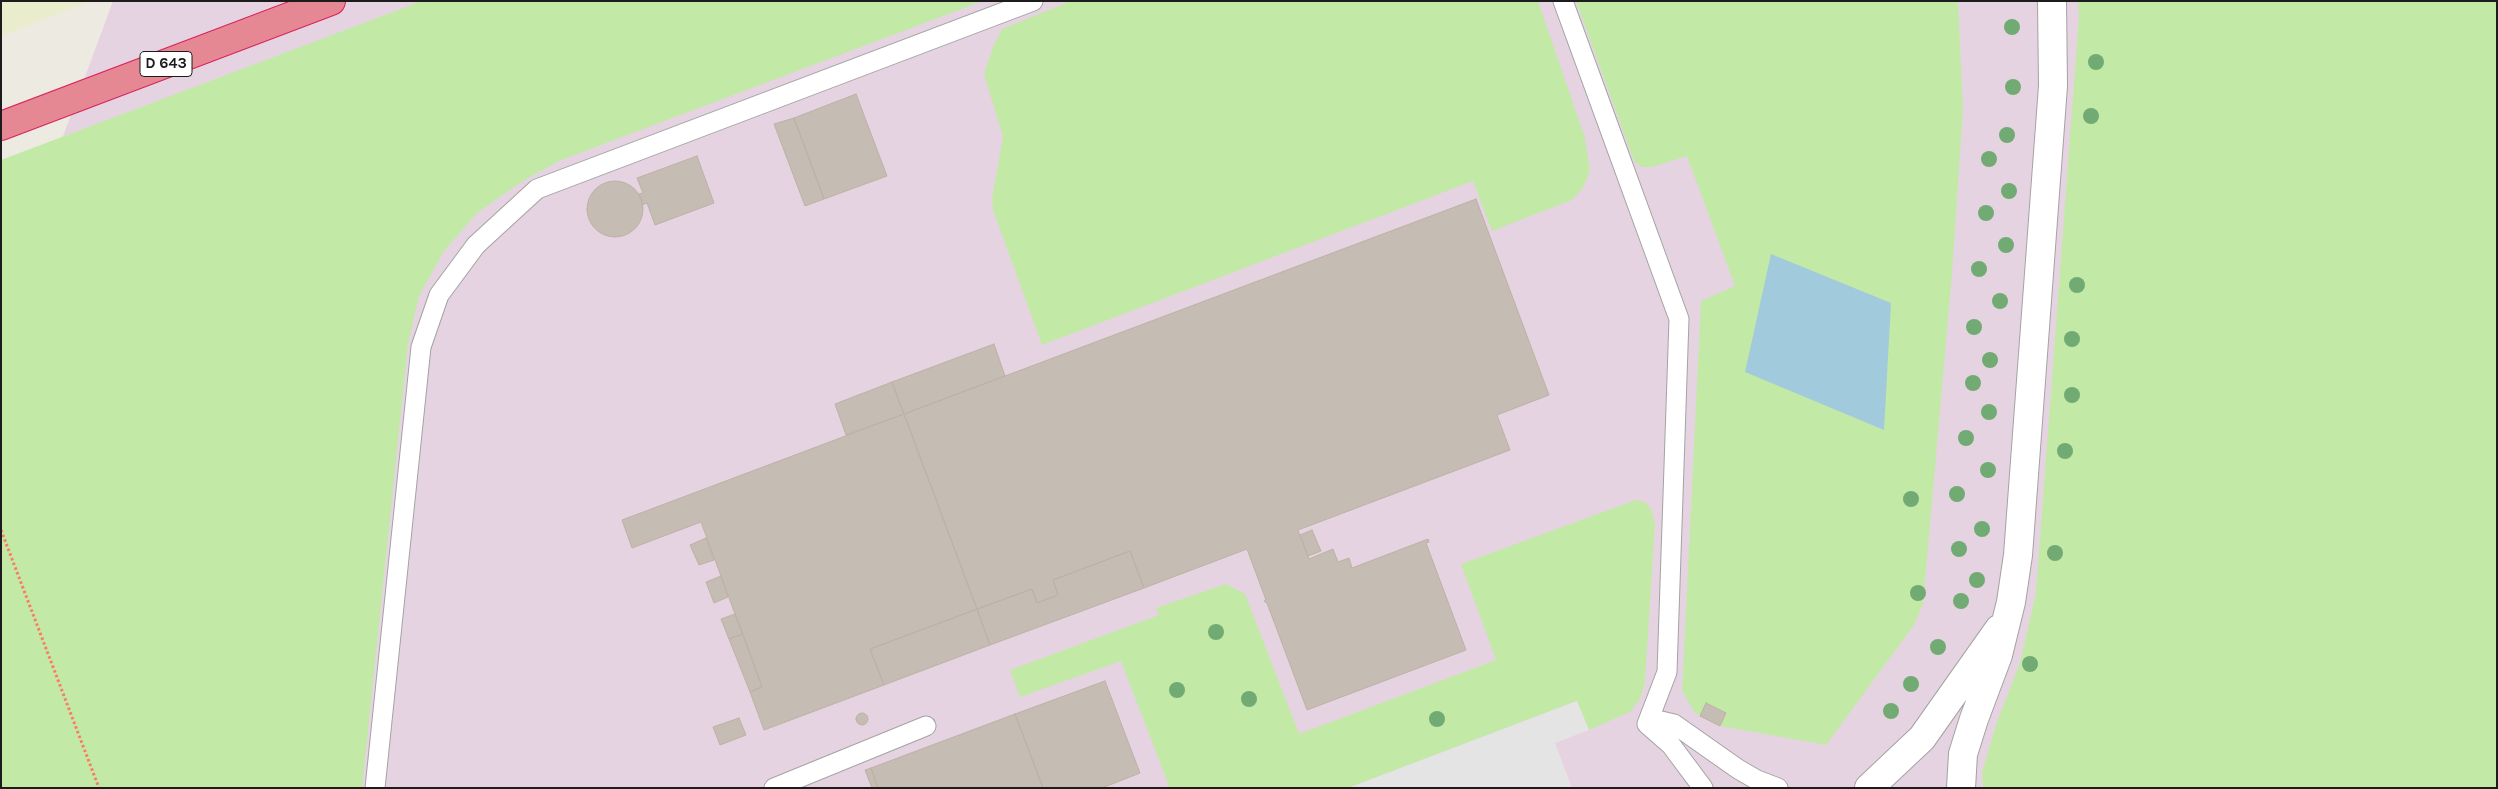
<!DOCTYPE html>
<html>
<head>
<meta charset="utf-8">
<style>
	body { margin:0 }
	#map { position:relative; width:2498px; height:789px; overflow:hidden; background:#edeae1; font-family:Karla,sans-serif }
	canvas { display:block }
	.frame { position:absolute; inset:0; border:2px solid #1c1c1c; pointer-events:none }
</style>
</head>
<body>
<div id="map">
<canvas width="2498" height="789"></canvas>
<div class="frame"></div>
</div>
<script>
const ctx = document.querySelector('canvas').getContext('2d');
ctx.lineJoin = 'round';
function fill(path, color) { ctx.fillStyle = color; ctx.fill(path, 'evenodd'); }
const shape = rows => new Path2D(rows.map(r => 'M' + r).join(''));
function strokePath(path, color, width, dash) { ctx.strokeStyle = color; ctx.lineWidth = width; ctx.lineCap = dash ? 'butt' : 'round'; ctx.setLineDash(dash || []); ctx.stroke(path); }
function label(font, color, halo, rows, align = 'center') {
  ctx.font = font + ' Karla,sans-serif'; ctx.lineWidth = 4.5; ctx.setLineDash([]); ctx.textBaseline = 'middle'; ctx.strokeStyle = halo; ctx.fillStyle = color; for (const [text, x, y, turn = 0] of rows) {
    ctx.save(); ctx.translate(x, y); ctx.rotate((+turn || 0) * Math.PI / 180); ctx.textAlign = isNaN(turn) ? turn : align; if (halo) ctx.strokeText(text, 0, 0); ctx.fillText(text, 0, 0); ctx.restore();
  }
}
fill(shape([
	[113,1,2497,1,2497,788,1,788,1,304]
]), '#e6d3e2');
fill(shape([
	[1,1,90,1,1,36]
]), '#e9edcb');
fill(shape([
	[422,1,983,1,561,160,521,182,477,213,444,251,419,296,408,344,362,788,1,788,1,160],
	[1071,1,1538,1,1585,138,1590,171,1583,188,1572,200,1492,231,1473,181,1042,345,993,210,992,198,1003,137,984,74,994,45,1002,29],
	[1576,1,1958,1,1963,109,1952,274,1923,604,1914,625,1826,745,1720,726,1695,713,1682,691,1701,301,1735,286,1687,156,1653,167,1642,167,1634,161],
	[2078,1,2497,1,2497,788,1983,788,1982,772,1998,719,2020,663,2036,592,2079,16],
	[1636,500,1645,502,1651,509,1655,523,1645,682,1640,699,1630,712,1589,730,1576,701,1348,788,1166,788,1169,786,1121,661,1020,697,1010,670,1159,615,1156,608,1226,584,1245,594,1299,734,1496,660,1461,564]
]), '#c3e9a6');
fill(shape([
	[1577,701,1589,730,1555,743,1572,788,1348,788]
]), '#e4e4e4');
fill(shape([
	[1771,254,1891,303,1884,430,1745,372]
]), '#a1cbdc');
const building = shape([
	[856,94,887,176,824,199,794,118,856,94],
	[794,118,824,199,805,206,774,124,794,118],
	[697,156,714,203,655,225,647,203,642,205,639,194,643,193,637,178,697,156],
	'587 209a28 28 0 1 1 56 0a28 28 0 1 1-56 0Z',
	[1476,199,1549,395,1497,415,1510,450,1298,530,1309,559,1333,549,1338,562,1349,558,1352,568,1428,539,1429,542,1426,543,1466,650,1307,710,1267,603,1264,601,1266,600,1247,549,1144,588,1130,551,1053,580,1058,595,1037,603,1032,589,977,609,904,414,1476,199],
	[994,344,1005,376,904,414,892,382,994,344],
	[892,382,904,414,846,435,835,404,892,382],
	[904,414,977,609,870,649,884,685,764,730,750,692,762,687,701,522,632,548,622,520,904,414],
	[1312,530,1321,551,1308,556,1300,535,1312,530],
	[706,538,714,560,699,565,690,545,706,538],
	[1130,551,1144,588,990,645,977,609,1032,589,1037,603,1058,595,1053,580,1130,551],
	[721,576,728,597,714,603,706,582,721,576],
	[977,609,990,645,884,685,870,649,977,609],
	[735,614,743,634,729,639,721,619,735,614],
	[743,634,762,687,750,692,729,639,743,634],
	[1105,681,1140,773,1102,788,1043,788,1015,714,1105,681],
	[1706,703,1726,713,1720,726,1700,716,1706,703],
	'856 719a6 6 0 1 1 12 0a6 6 0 1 1-12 0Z',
	[1015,714,1043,788,878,788,871,768,1015,714],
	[739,718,746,735,720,745,713,727,739,718],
	[871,768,878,788,872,788,865,770,871,768]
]);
fill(building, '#c5bcb4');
strokePath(building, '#bfb1a3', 1);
const lane = shape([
	[1563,1,1679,319,1667,672,1647,724],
	[1647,724,1661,721,1674,724,1738,769,1757,780,1778,788],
	[1647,724,1671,745,1703,788],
	[375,788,421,347,439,295,476,245,537,189,1033,1],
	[774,788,926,726]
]);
const street = shape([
	[1869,788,1922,738,1999,629],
	[1961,788,1963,754,1974,719,1998,655,2011,602,2018,555,2053,86,2052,1]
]);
const highway = shape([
	[1,126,331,1]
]);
strokePath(lane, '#a3a3a3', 21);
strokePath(street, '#a3a3a3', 30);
strokePath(highway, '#d62358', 30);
strokePath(shape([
	[1,530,99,788]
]), '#fa7c65', 3, [2.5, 2.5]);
strokePath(lane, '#fff', 19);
strokePath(street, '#fff', 28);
strokePath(highway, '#e68794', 28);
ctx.fillStyle = '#71ab73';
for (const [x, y] of [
	[2012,27],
	[2096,62],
	[2013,87],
	[2091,116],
	[2007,135],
	[1989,159],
	[2009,191],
	[1986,213],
	[2006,245],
	[1979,269],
	[2077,285],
	[2000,301],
	[1974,327],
	[2072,339],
	[1990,360],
	[1973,383],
	[2072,395],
	[1989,412],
	[1966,438],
	[2065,451],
	[1988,470],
	[1957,494],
	[1911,499],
	[1982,529],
	[1959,549],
	[2055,553],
	[1977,580],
	[1918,593],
	[1961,601],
	[1216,632],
	[1938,647],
	[2030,664],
	[1911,684],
	[1177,690],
	[1249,699],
	[1891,711],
	[1437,719]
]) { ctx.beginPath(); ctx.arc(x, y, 8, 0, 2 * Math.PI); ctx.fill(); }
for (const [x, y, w] of [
	[166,64,52]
]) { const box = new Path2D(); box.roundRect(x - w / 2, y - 12.5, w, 25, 4); ctx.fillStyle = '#fff'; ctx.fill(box); strokePath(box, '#1c1c1c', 1); }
label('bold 15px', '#1c1c1c', null, [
	["D 643",166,64]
]);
</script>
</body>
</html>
